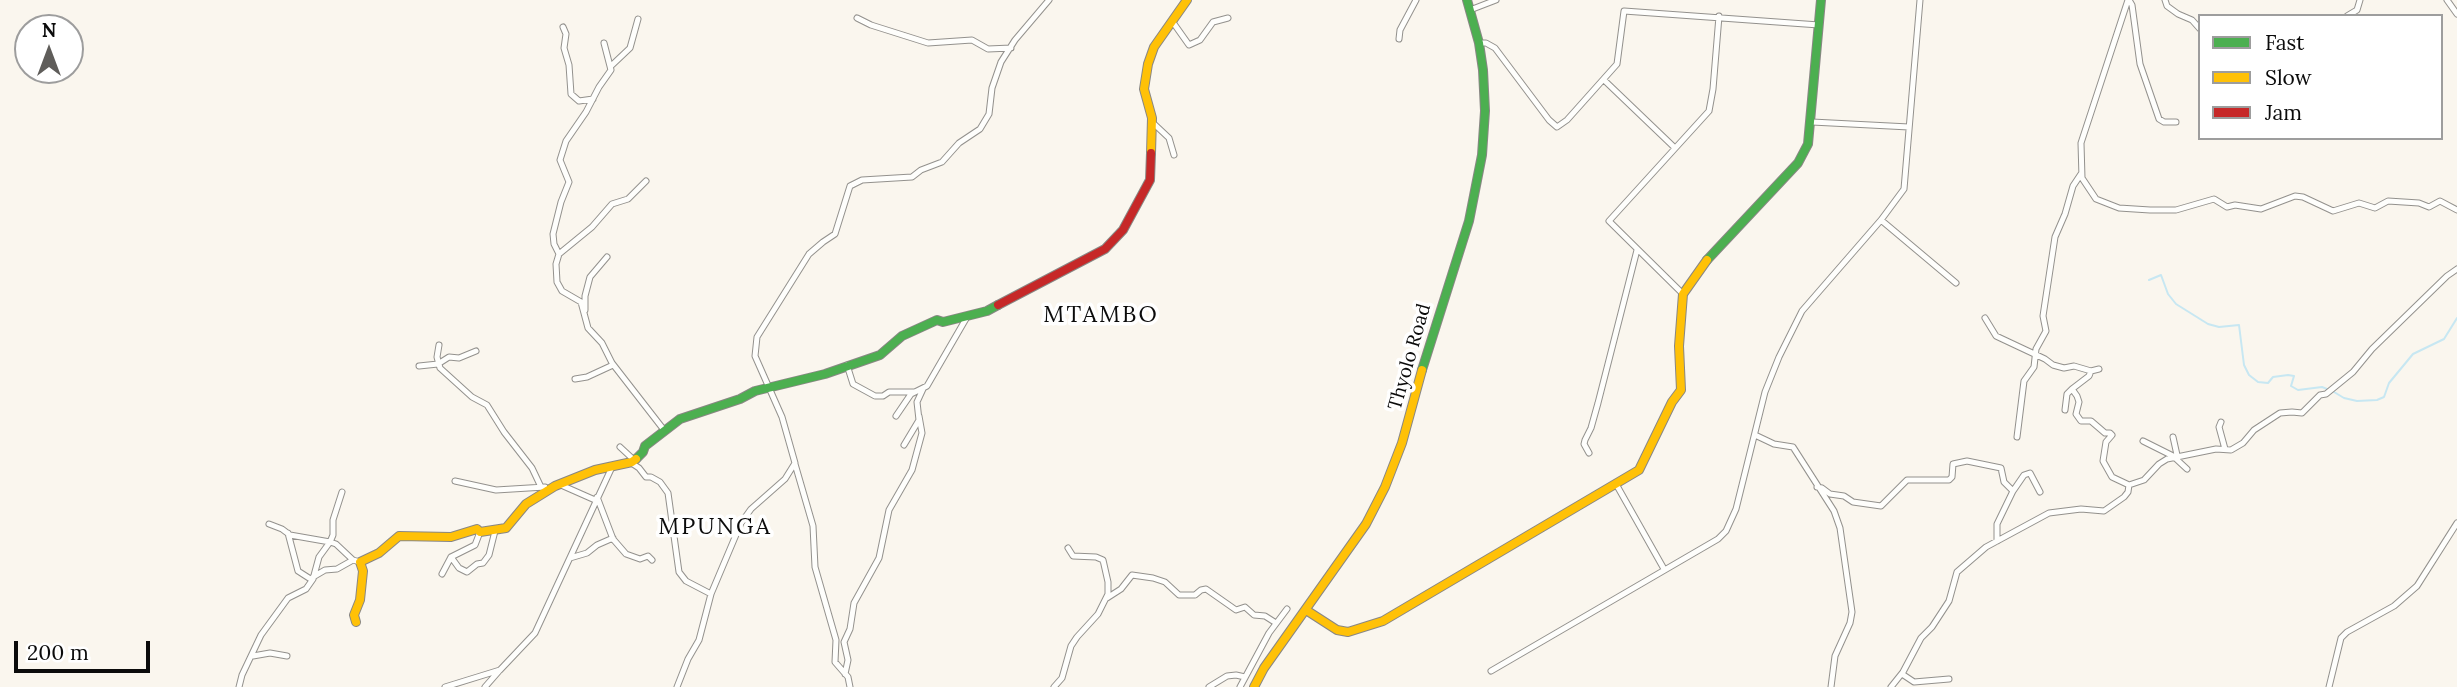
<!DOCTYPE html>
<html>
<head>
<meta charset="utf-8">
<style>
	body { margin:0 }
	#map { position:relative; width:2457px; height:687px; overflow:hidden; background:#faf6ee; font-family:Lora,serif }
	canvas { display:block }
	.legend { position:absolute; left:2198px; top:14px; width:245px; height:126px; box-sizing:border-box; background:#fff; border:2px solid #9d9d9d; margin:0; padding:9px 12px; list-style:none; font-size:21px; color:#0b0b0b }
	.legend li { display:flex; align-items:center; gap:14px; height:35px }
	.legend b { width:35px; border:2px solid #9d9d9d }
	.north { position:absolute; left:14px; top:14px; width:70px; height:70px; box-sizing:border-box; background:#fff; border:2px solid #9d9d9d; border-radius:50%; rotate:0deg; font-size:19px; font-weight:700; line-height:28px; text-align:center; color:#0b0b0b }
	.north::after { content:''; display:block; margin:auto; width:24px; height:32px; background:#5f5d5a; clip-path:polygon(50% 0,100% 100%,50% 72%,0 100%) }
	.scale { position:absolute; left:14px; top:641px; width:136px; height:32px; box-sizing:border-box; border:4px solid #0b0b0b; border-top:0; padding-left:9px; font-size:21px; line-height:24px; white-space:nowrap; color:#0b0b0b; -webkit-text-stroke:5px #fff; paint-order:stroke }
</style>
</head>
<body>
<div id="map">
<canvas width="2457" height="687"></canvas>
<ul class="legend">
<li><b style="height:9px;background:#4caf50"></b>Fast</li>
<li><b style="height:9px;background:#ffc107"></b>Slow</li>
<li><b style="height:9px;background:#c62828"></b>Jam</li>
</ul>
<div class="north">N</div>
<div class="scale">200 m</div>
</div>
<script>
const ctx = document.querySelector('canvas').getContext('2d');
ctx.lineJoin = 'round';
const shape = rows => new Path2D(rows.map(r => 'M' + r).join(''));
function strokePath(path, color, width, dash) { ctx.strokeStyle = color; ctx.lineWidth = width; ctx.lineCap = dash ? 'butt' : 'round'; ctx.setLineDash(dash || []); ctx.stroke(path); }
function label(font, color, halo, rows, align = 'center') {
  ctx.font = font + ' Lora,serif'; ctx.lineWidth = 7; ctx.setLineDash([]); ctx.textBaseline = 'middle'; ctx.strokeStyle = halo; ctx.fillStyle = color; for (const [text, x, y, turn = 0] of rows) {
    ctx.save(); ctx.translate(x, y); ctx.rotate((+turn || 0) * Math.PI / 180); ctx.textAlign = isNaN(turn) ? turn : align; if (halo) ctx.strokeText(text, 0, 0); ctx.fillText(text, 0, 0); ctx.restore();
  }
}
strokePath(shape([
	[2149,280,2161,275,2168,294,2176,304,2208,324,2219,327,2239,325,2244,365,2249,375,2258,382,2268,383,2273,377,2288,375,2294,376,2291,386,2298,390,2322,387,2327,389],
	[2334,392,2344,398,2357,401,2377,400,2384,397,2389,383,2413,354,2444,339,2457,318]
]), '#c7e7f2', 2);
const street = shape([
	[2128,0,2081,143,2082,178,2096,199,2119,208,2150,210,2176,210,2214,199,2227,207,2235,205,2261,209,2295,196,2303,197,2333,211,2359,203,2375,208,2388,201,2419,203,2429,207,2440,201,2457,210],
	[2129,0,2132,5,2140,64,2159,119,2164,122,2176,122],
	[2165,0,2167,6,2178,14,2192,20,2200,29],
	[2447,0,2457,14],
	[1470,10,1496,0],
	[2347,16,2357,10,2360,0],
	[857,18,871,25,928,43,972,40,988,49,1011,48],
	[1172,21,1189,45,1200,40,1213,22,1228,18],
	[563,27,566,34,564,48,569,65,571,94,579,101,593,99],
	[1399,39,1400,30,1416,0],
	[604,43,611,70,599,87,586,112,566,141,560,160,569,182,561,202,553,234,554,244,559,254,556,264,557,282,562,291,581,302,588,328,602,343,612,363,664,430],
	[1479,43,1486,43,1495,48,1549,120,1557,127,1567,120,1617,64,1624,11,1819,25],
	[611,66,630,48,638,19],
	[1604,80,1675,148],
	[1152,122,1169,138,1174,155],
	[1812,122,1909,127],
	[1881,220,1956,283],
	[559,254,592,227,612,204,628,199,646,181],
	[1683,294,1609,221,1709,111,1713,89,1719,16],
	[585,310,585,296,590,277,607,257],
	[1985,318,1996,336,2045,359,2053,365,2064,368,2074,366,2091,371,2099,369],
	[439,345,437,357,440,368,472,397,487,405,504,432,532,468,541,487],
	[847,365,853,384,875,396,883,396,889,392,914,392],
	[419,366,438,364,449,357,459,358,476,351],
	[2091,371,2089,376,2072,389,2077,396,2079,402,2076,414,2081,421,2091,421,2105,433,2110,433,2112,435,2106,442,2103,461,2112,477,2129,485],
	[575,379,587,377,613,365],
	[2065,410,2067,394,2072,389],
	[896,416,911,394,927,386,967,317],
	[2221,422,2219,427,2225,449],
	[1755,435,1774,444,1793,447,1834,511,1840,528,1852,612,1850,623,1835,656,1831,687],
	[2017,437,2024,381,2034,367,2036,349,2046,331,2043,316,2055,237,2065,214,2073,186,2081,174],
	[2173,437,2177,455],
	[2143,441,2173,456,2187,469],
	[904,445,919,420,917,402,923,389],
	[620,447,634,460],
	[1589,453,1584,444,1585,440,1591,428,1598,403,1637,250],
	[630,462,639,468,646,477,651,477,660,482,668,493,679,572,686,581,711,594],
	[795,464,813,526,815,567,836,640,835,662,848,677,850,687],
	[455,481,496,490,545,487],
	[1616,484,1664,569],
	[561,485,595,500],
	[1817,487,1822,488,1830,494,1844,496,1853,502,1881,506,1907,480,1949,480,1952,477,1953,464,1967,461,2001,468,2004,482,2013,491,2024,475,2030,473,2040,492],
	[597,497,613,539,626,554,640,559,648,556,652,560],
	[269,524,282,529,290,535,330,542,333,535,333,520,342,492],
	[480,532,475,545,451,557,459,568,467,572,477,564,483,563,489,555,495,531],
	[288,533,298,571,312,580],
	[1997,541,1997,524,2013,491],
	[570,558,587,553,597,545,613,538],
	[442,574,451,557],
	[313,577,325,570,337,569,353,560],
	[1107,598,1121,589,1132,575,1153,578,1165,582,1179,595,1195,595,1201,590,1206,589,1236,610,1245,607,1254,615,1265,616,1276,623],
	[253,656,270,653,287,656],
	[1491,671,1718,539,1726,531,1736,509,1765,392,1779,357,1802,311,1881,220,1904,189,1920,0],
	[845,674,848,660,844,642,850,629,854,603,879,558,889,510,912,470,922,433,919,416],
	[1902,674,1914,682,1949,679],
	[239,687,242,675,261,635,288,598,306,589,313,579,319,557,330,542,336,544,353,560,360,562],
	[445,687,500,670,535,633,612,467],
	[485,687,499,671],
	[677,687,688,659,699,640,711,594,741,523,751,509,785,479,795,463,782,417,755,356,757,337,809,254,823,242,835,234,850,186,862,180,912,177,921,170,942,162,959,143,980,129,989,114,992,88,1001,62,1015,40,1049,0],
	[1054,687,1062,678,1071,646,1077,637,1098,614,1108,594,1108,582,1103,560,1096,557,1073,556,1068,548],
	[1209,687,1227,676,1236,675,1245,677],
	[1240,687,1269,633,1287,609],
	[1891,687,1903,672,1921,638,1932,627,1949,601,1957,572,1986,547,2049,513,2081,509,2104,511,2124,497,2128,492,2129,485,2144,480,2159,464,2167,459,2216,449,2231,450,2243,443,2254,430,2280,413,2292,412,2302,413,2320,395,2326,394,2353,372,2372,349,2410,312,2447,276,2457,269],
	[2329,687,2341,638,2347,632,2394,606,2417,586,2457,523]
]);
const fast = shape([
	[1707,260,1798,163,1808,144,1821,0],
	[1422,370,1469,221,1482,155,1485,111,1483,70,1479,43,1467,0],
	[636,459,643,452,645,446,680,419,740,399,755,391,825,374,880,355,902,336,937,320,943,322,987,311,998,305]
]);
const slow = shape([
	[1151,153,1152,118,1144,89,1148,64,1154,47,1187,0],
	[1306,610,1337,630,1348,632,1383,621,1639,470,1672,402,1681,390,1679,346,1683,294,1707,260],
	[356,622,354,615,360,600,363,571,360,562,379,553,399,536,451,537,477,529,480,532,506,528,526,504,555,486,595,470,632,462,636,459],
	[1254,687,1264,668,1366,524,1385,487,1402,443,1422,370]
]);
const jam = shape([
	[998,305,1105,249,1123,230,1150,180,1151,153]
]);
strokePath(street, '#93918d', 7);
strokePath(fast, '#898784', 10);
strokePath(slow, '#898784', 10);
strokePath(jam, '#898784', 10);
strokePath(street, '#fefefc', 5);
strokePath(fast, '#4caf50', 8);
strokePath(slow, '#ffc107', 8);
strokePath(jam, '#c62828', 8);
label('19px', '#0b0b0b', '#fff', [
	["Thyolo Road",1410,357,-74]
]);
ctx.letterSpacing = '2px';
label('23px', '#0b0b0b', '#fff', [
	["MTAMBO",1101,315],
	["MPUNGA",715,527]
]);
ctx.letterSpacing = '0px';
</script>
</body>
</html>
